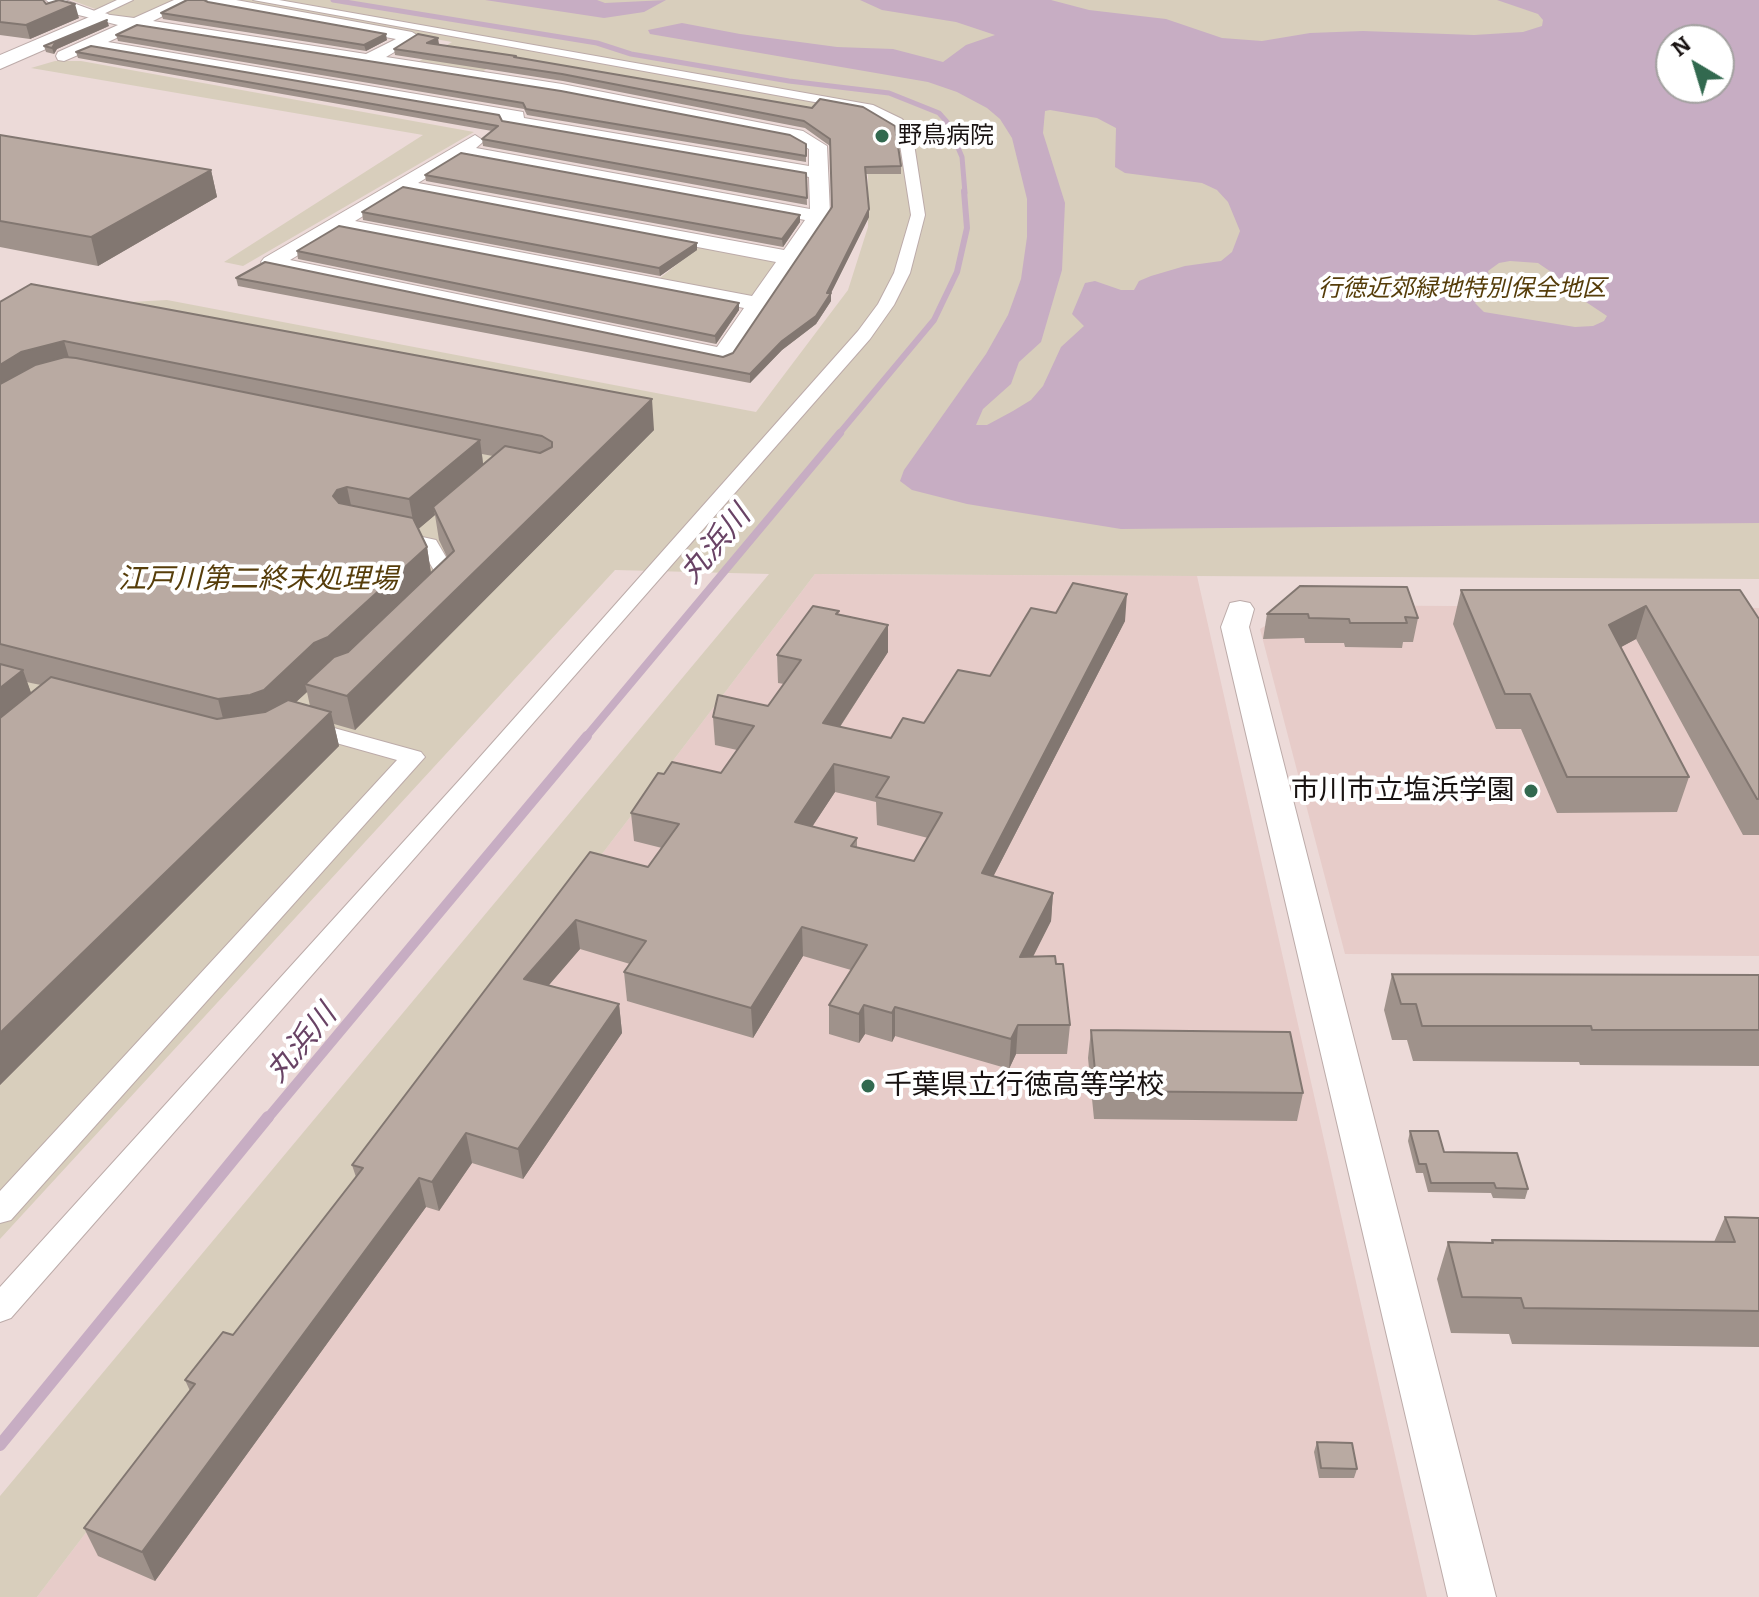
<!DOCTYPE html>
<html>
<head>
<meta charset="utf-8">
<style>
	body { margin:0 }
	#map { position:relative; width:1759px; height:1597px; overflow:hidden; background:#ecdad8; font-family:Bitter,serif }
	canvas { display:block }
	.north { position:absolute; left:1655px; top:24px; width:80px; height:80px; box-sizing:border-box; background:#fff; border:2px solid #a3a1a0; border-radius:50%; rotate:322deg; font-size:22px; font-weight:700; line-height:32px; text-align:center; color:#191312 }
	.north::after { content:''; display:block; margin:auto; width:28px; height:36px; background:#32694f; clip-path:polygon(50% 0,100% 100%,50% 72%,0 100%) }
</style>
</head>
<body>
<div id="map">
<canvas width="1759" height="1597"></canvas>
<div class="north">N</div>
</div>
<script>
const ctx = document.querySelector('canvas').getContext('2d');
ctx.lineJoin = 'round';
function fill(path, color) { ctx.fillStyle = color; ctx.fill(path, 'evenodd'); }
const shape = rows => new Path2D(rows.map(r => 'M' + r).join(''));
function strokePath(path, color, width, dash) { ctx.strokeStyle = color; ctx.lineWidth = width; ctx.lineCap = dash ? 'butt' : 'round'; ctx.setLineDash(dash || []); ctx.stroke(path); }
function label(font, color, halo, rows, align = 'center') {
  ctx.font = font + ' Bitter,"Noto Sans JP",serif'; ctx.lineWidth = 8; ctx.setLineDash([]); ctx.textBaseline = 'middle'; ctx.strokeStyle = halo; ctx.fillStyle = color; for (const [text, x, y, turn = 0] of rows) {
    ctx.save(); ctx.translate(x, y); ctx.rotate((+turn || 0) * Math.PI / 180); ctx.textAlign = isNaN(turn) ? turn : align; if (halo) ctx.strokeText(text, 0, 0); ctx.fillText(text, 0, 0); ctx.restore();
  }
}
fill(shape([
	[815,574,1197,576,1427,1597,37,1597],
	[1299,605,1759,608,1759,956,1345,954,1260,629]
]), '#e7ccc9');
fill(shape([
	[71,0,183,0,137,20,114,16],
	[220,0,1759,0,1759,579,815,574,37,1597,0,1597,0,1496,769,574,615,570,0,1239,0,330,38,307,167,300,756,412,848,290,868,227,868,177,863,139,502,60,480,73,416,63,452,42],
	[1671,40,1719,40,1719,88,1671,88],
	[55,61,81,61,474,132,243,266,224,262,423,135,31,68],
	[700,246,774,259,780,263,758,294,744,298,655,282]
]), '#d8cebc');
fill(shape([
	[485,0,597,0,605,3,666,0,644,12,604,18],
	[860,0,1051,0,1089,10,1166,19,1222,38,1262,41,1310,33,1363,31,1474,35,1523,32,1542,26,1543,20,1538,14,1497,0,1759,0,1759,523,1121,529,967,504,912,490,900,481,904,470,986,354,1008,315,1021,279,1027,237,1027,199,1012,138,1000,119,987,108,957,92,928,82,650,34,648,30,682,23,740,34,837,47,893,49,943,62,966,45,995,35,956,22,882,10],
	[1719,40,1719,88,1671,88,1671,40],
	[1050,110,1097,118,1116,128,1115,167,1125,173,1202,183,1217,190,1228,202,1240,231,1232,252,1221,261,1185,266,1151,276,1139,281,1134,290,1121,290,1095,281,1085,283,1072,314,1084,326,1061,347,1043,386,1031,400,1013,411,987,425,976,425,983,409,1011,384,1019,362,1041,342,1062,270,1065,203,1043,133,1045,111],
	[1510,261,1538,263,1557,276,1559,283,1574,294,1607,316,1604,321,1593,326,1575,327,1484,312,1475,303,1491,286,1488,271,1499,263]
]), '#c7adc3');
strokePath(shape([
	[333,0,597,43,631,54,789,81,889,93,939,113,947,122,962,157,965,193]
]), '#c7adc3', 5);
strokePath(shape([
	[838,435,934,320,957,272,967,228,964,191]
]), '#c7adc3', 6);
strokePath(shape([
	[585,738,840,433]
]), '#c7adc3', 8);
strokePath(shape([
	[267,1119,587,736]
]), '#c7adc3', 10);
strokePath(shape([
	[0,1445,268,1117]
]), '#c7adc3', 12);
const pedestrian = shape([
	[117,0,133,0,97,17,87,14,117,0],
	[253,0,279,0,873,105,902,119,912,131,925,215,910,273,894,305,870,339,11,1318,0,1322,0,1287,463,776,858,331,878,304,894,273,911,215,898,132,892,125,864,111,253,0],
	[395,531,436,540,456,574,457,582,449,594,435,594,432,590,437,582,436,574,421,548,388,541,385,537,388,533,395,531],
	[305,720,421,752,425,757,11,1220,0,1223,0,1191,397,760,297,732,294,727,297,722,305,720]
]);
const minor = shape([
	[46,0,65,0,103,14,134,18,174,0,195,0,153,21,366,54,396,39,210,5,202,0,236,0,412,32,420,37,386,57,562,84,803,131,827,146,830,213,731,360,723,362,264,266,261,262,264,258,475,135,484,141,476,148,810,209,809,177,509,126,503,125,502,119,92,49,64,61,58,60,56,56,58,52,118,25,59,10,46,0],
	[138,28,562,94,748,129,791,139,809,149,809,166,524,118,523,112,517,111,108,42,138,28],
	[461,157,805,220,784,250,418,183,461,157],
	[404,191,776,262,752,296,355,221,404,191],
	[340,230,744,308,717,347,290,260,340,230],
	[1240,601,1250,603,1254,609,1249,627,1496,1597,1448,1597,1221,627,1230,603,1240,601]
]);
const tertiary = shape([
	[101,12,108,14,111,18,108,22,0,69,0,55,101,12]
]);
strokePath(pedestrian, '#bcaba9', 2);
strokePath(minor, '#bcaba9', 2);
strokePath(tertiary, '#bcaba9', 2);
fill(pedestrian, '#fff');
fill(minor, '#fff');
fill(tertiary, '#fff');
fill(shape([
	[0,0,46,4,79,18,30,39,0,35],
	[208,2,387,40,366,51,163,19,161,13],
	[109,26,57,49,54,54,46,52,44,46],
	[116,35,806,144,806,162,527,115,524,109,118,41],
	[439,44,438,45,516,56,517,58,812,108,901,166,901,174,866,174,869,217,831,293,831,301,816,324,782,350,750,383,238,286,236,278,723,357,733,353,832,207,830,146,805,128,563,81,395,55,394,49],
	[76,52,806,173,807,205,483,146,482,139,492,131,78,58],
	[0,135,211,170,217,197,98,266,0,247],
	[425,175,800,222,783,247,426,181],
	[362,212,697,243,697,250,660,276,363,220],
	[297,251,739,310,716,344,298,259],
	[0,302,654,430,355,730,334,724,339,746,0,1085],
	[482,454,493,456,483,464],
	[435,515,439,540,447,557,431,573,427,547,418,529],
	[27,682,31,683,41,685,31,693],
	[307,692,310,706,296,702],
	[1300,586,1418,618,1413,642,1403,642,1402,648,1345,647,1344,643,1305,643,1304,638,1263,639,1267,614],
	[1461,590,1740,590,1759,619,1759,835,1743,835,1636,639,1621,647,1689,777,1677,812,1557,813,1521,729,1496,729,1453,624],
	[1056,613,1125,621,993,877,1053,893,1051,921,1033,957,1056,964,1070,1025,1067,1054,1016,1054,1009,1069,895,1036,892,1042,865,1034,859,1043,829,1034,829,1005,851,970,803,956,753,1038,627,1001,624,972,630,964,580,949,549,985,619,1004,622,1033,523,1179,472,1163,439,1211,426,1207,155,1581,98,1556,84,1528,190,1391,185,1380,233,1335,356,1177,352,1165,590,852,648,867,662,848,634,841,631,813,664,774,721,773,737,750,715,745,713,717,768,706,784,684,778,683,777,655,839,615,888,652,840,727,891,738,924,723,990,676],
	[835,792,876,802,877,825,928,838,914,861,857,848,857,838,812,827],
	[1392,974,1759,975,1759,1066,1580,1065,1579,1062,1413,1061,1407,1040,1392,1040,1384,1010],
	[1091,1030,1303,1093,1297,1121,1094,1119,1088,1058],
	[1410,1131,1444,1152,1528,1189,1525,1199,1493,1198,1491,1193,1428,1192,1423,1173,1416,1173,1408,1141],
	[1725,1217,1759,1218,1759,1347,1512,1344,1509,1334,1451,1333,1437,1279,1448,1242,1491,1243,1492,1240,1714,1242],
	[1317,1442,1357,1469,1354,1478,1319,1478,1314,1452]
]), '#9f928b');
fill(shape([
	[75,4,79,18,30,39,26,25],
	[107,20,109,26,57,49,54,54,52,48,55,43],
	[386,34,387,40,366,51,364,45],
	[438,38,439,44,428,50,427,43],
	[211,170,217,197,98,266,91,237],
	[869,209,869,217,831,293,831,301,816,324,782,350,750,383,750,374,827,293],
	[800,215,800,222,783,247,782,239],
	[697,243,697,250,660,276,659,268],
	[739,303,739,310,716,344,715,336],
	[64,341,73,371,0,401,0,365,21,352],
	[652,399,654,430,355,730,347,696],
	[480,440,484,472,433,507,435,515,415,532,409,499],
	[347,487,354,519,333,496,337,490],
	[427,547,432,580,335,671,305,684,307,692,272,724,227,734,218,699,314,643],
	[1127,594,1125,621,980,902,982,873],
	[1646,606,1636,639,1599,659,1609,625],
	[888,625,888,652,824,751,823,723],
	[23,670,35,704,0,732,0,688],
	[331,712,339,746,0,1085,0,1033],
	[834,764,835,792,796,851,795,822],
	[1053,893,1051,921,1018,986,1020,957],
	[576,920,580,949,529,1008,524,979],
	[802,927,803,956,753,1038,751,1008],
	[619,1004,622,1033,523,1179,518,1149],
	[864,1005,865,1034,859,1043,859,1014],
	[895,1007,895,1036,892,1042,892,1013],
	[1018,1025,1016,1054,1009,1069,1011,1039],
	[466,1133,472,1163,439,1211,432,1182],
	[419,1178,426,1207,155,1581,142,1552]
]), '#827771');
const building = shape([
	[0,0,43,0,46,4,59,0,75,4,26,25,0,22,0,0],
	[187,0,204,0,208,2,386,34,364,45,161,13,187,0],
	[107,20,55,43,52,48,44,46,107,20],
	[137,25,561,91,790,135,806,144,806,156,526,109,523,103,116,35,137,25],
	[418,34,438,38,427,43,516,56,514,57,812,108,820,99,863,107,895,126,901,166,865,167,869,209,827,293,831,293,816,316,782,341,750,374,236,278,265,262,723,357,733,353,832,207,830,139,804,121,562,74,394,49,418,34],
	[91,46,499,115,502,121,806,173,807,198,482,139,498,126,76,52,91,46],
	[0,135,211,170,91,237,0,221,0,135],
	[461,153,800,215,782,239,425,175,461,153],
	[403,187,697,243,659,268,362,212,403,187],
	[339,226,739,303,715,336,297,251,339,226],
	[31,284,652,399,347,696,305,684,334,657,348,652,454,551,433,507,505,446,540,453,552,447,552,442,542,436,64,341,21,352,0,365,0,302,31,284],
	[65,357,76,358,480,440,409,499,347,487,337,490,333,496,339,503,413,518,427,547,328,637,314,643,264,690,250,695,218,699,0,644,0,384,35,365,65,357],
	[1073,583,1127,594,982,873,1053,893,1020,957,1055,956,1056,964,1063,964,1070,1025,1018,1025,1011,1039,895,1007,892,1013,864,1005,859,1014,829,1005,867,945,802,927,751,1008,624,972,646,941,576,920,524,979,619,1004,518,1149,466,1133,432,1182,419,1178,142,1552,84,1528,195,1384,185,1380,223,1332,233,1335,363,1168,352,1165,590,852,648,867,679,824,631,813,658,773,664,774,672,762,721,773,754,726,713,717,718,695,768,706,801,660,777,655,813,606,839,611,836,614,888,625,823,723,891,738,903,718,924,723,958,670,990,676,1031,608,1056,613,1073,583],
	[834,764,889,777,876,797,942,813,914,861,851,846,857,838,795,822,834,764],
	[1300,586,1407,587,1418,618,1405,617,1407,623,1350,623,1349,619,1309,618,1308,614,1267,614,1300,586],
	[1461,590,1740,590,1759,619,1759,799,1757,799,1646,606,1609,625,1689,777,1567,777,1530,694,1505,694,1461,590],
	[0,664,23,670,0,688,0,664],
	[51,677,217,719,265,712,288,700,331,712,0,1033,0,718,51,677],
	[1392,974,1759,975,1759,1030,1592,1030,1591,1026,1422,1026,1416,1004,1401,1004,1392,974],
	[1091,1030,1290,1032,1303,1093,1097,1091,1091,1030],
	[1410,1131,1438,1131,1444,1152,1517,1153,1528,1189,1496,1188,1494,1183,1431,1183,1426,1164,1419,1164,1410,1131],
	[1725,1217,1759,1218,1759,1311,1524,1308,1521,1298,1462,1297,1448,1242,1493,1243,1492,1240,1735,1242,1725,1217],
	[1317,1442,1352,1443,1357,1469,1321,1468,1317,1442]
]);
fill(building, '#b9aaa2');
strokePath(building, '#827771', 2);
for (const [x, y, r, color] of [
	[882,136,8,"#32694f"],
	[1531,791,8,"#32694f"],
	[868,1086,8,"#32694f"]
]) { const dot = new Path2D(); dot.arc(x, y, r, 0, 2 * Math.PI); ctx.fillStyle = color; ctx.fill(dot); strokePath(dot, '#fff', 3); }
label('24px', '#191312', '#fff', [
	["野鳥病院",898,136]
], 'left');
label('italic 24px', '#563d0a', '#fff', [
	["行徳近郊緑地特別保全地区",1462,289]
]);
label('italic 28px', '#563d0a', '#fff', [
	["江戸川第二終末処理場",258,580]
]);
label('28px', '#191312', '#fff', [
	["市川市立塩浜学園",1515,791],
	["千葉県立行徳高等学校",884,1086,"left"]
], 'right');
label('italic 30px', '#694365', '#fff', [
	["丸浜川",716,545,-50],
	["丸浜川",302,1044,-50]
]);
</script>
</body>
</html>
